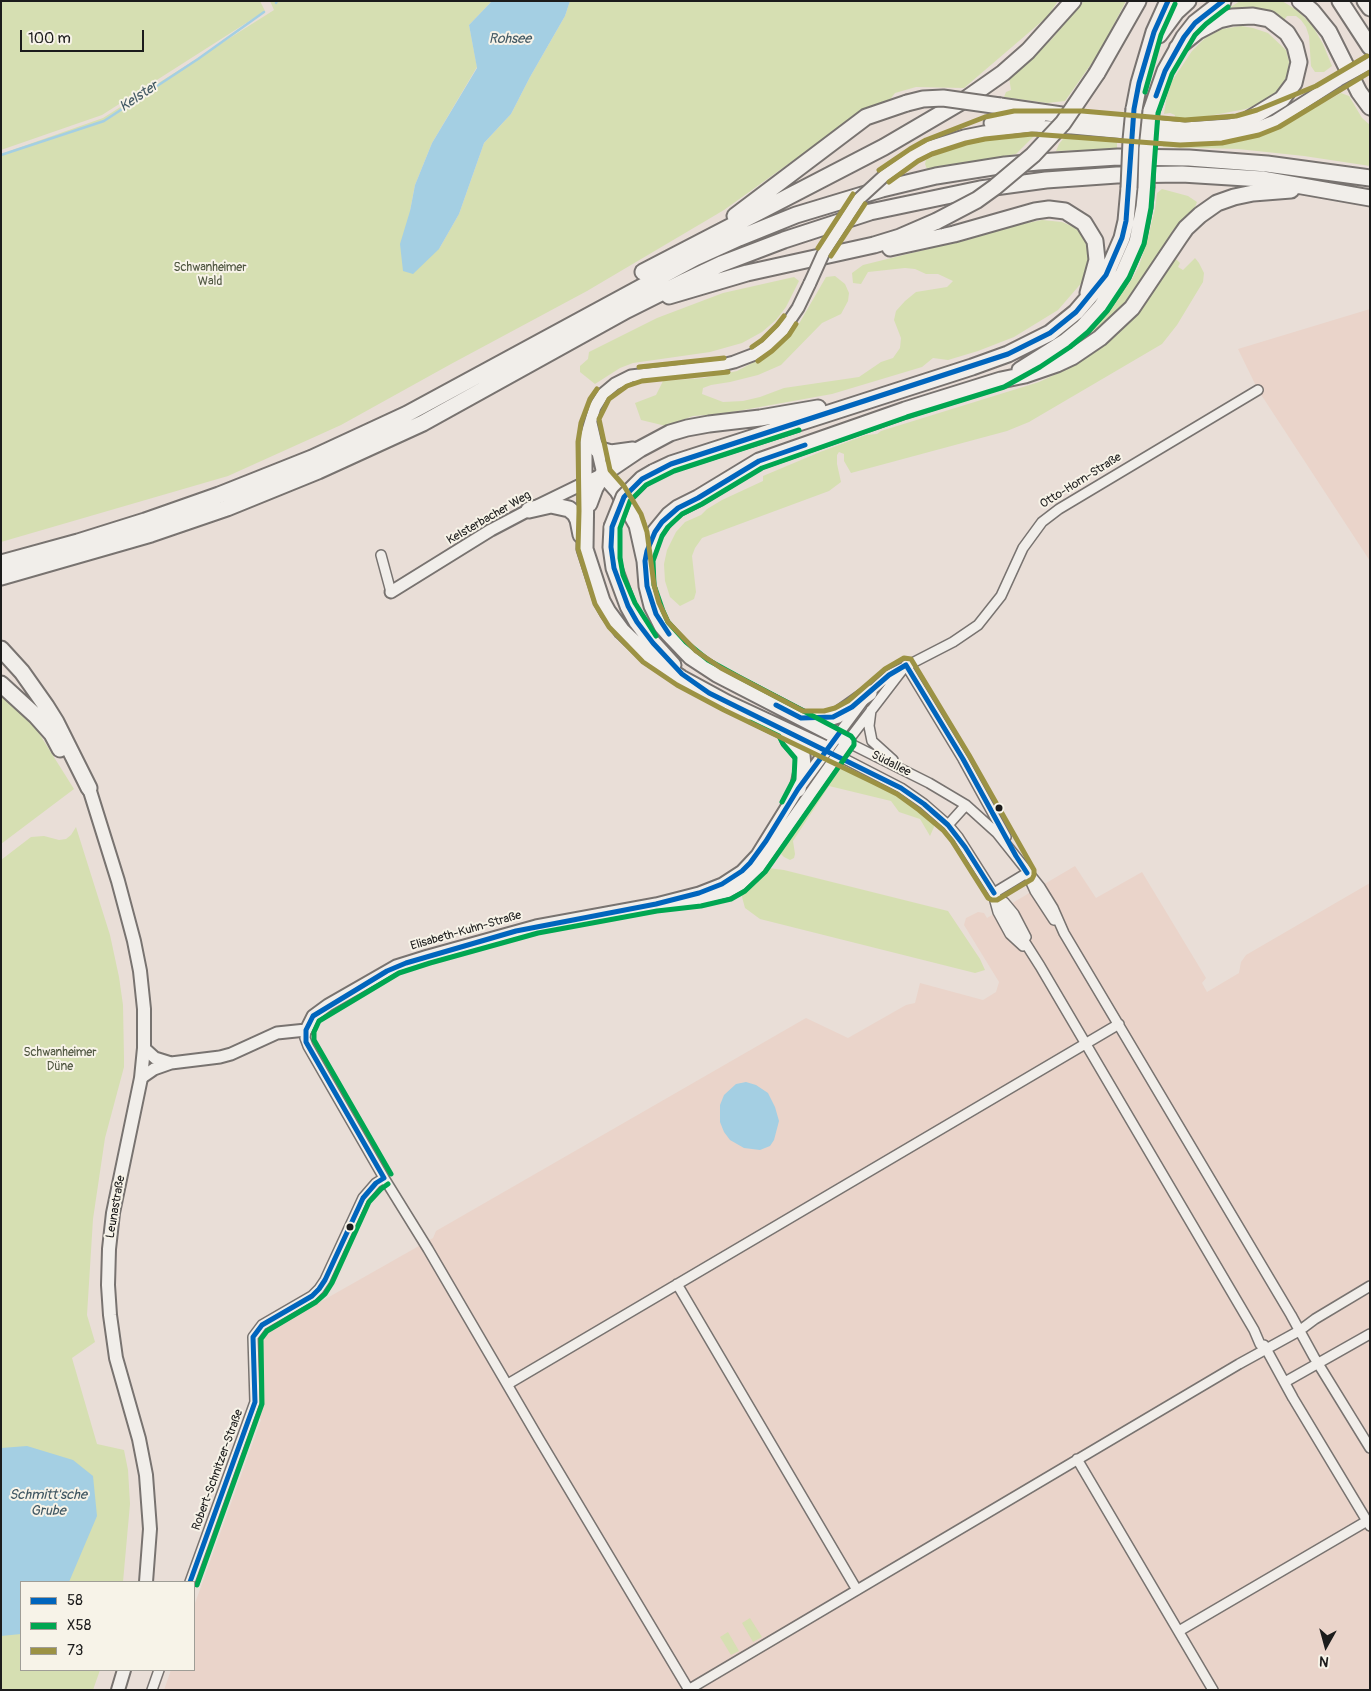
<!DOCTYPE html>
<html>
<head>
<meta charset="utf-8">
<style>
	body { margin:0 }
	#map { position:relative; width:1371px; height:1691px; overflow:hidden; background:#e9ded7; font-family:Pangolin,sans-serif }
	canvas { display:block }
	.frame { position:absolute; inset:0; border:2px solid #1c1c1c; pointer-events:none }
	.legend { position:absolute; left:20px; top:1581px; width:175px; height:90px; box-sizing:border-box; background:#f7f3e8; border:1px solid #9f9d96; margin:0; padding:6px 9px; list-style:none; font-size:15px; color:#1c1c1c }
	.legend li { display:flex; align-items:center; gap:10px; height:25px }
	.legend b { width:25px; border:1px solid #9f9d96 }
	.north { position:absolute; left:1301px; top:1621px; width:50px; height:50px; -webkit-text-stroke:4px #f7f3e8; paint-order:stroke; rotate:187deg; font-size:14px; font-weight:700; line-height:20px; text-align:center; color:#1c1c1c }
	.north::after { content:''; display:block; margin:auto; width:18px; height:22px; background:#1c1c1c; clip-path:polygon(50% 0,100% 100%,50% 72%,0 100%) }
	.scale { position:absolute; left:20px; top:30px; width:124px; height:22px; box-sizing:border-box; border:2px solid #1c1c1c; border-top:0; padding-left:6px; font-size:15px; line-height:18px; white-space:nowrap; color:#1c1c1c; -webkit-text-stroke:4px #f7f3e8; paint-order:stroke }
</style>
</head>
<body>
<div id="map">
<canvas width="1371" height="1691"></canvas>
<div class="frame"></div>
<ul class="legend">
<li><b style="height:6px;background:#0065bd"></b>58</li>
<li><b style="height:6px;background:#00a651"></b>X58</li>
<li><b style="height:6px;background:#9c9244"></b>73</li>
</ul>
<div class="north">N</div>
<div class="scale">100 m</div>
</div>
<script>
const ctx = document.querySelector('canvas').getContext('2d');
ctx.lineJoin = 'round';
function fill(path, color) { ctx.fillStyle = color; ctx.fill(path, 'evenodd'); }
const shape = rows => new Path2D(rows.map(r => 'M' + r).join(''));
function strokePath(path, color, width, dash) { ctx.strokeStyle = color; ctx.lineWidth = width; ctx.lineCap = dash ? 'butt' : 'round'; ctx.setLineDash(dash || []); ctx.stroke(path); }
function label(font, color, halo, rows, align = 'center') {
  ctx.font = font + ' Pangolin,sans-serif'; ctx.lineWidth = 4; ctx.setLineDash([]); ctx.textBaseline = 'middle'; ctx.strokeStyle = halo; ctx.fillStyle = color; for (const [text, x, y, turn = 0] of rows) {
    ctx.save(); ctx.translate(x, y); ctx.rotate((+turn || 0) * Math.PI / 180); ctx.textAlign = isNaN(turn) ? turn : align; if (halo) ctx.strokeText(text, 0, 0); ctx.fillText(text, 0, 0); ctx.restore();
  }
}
fill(shape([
	[1370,309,1370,561,1258,390,1238,349],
	[1075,866,1096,898,1142,872,1206,978,1202,983,1207,992,1239,973,1241,962,1246,955,1370,883,1370,1690,164,1690,171,1670,194,1670,194,1606,261,1420,257,1411,264,1396,259,1340,269,1331,433,1238,436,1231,806,1018,848,1038,906,1005,915,1003,920,983,983,1000,996,992,999,982,964,925,966,918,978,912,984,913,987,918]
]), '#ead4ca');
fill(shape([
	[1,1,260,1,265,11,102,115,1,150],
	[270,1,492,1,469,25,477,67,432,143,415,185,410,211,439,249,459,214,484,143,511,114,530,77,565,16,570,1,1058,1,1047,17,964,88,916,87,895,93,889,101,858,114,724,210,587,291,451,364,341,425,228,476,1,542,1,154,103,118,274,10],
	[1084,1,1126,1,1099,53,1065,101,1047,103,1004,97,1006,92,1011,90,1009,77,1051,40],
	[1240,1,1282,1,1297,10,1312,25,1323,44,1332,66,1324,72,1315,72,1311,66,1309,36,1306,27,1301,20,1296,16,1287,16,1284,20,1274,16,1229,11,1229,8],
	[1241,26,1253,28,1268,33,1286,50,1289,62,1287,76,1280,88,1267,100,1246,109,1203,117,1174,119,1175,115,1170,113,1164,114,1167,95,1172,81,1192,51,1205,38,1222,29],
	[1341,93,1349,96,1362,118,1370,125,1370,166,1304,156,1238,149,1163,147,1163,142,1190,143,1230,141,1261,134,1283,126],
	[1038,132,1016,154,927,169,925,164,926,160,952,147,980,138,1006,134],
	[1068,133,1117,138,1117,149,1056,151,1059,144],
	[1162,189,1188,196,1197,202,1195,207,1173,230,1141,283,1127,303,1107,323,1086,339,1076,344,1077,341,1106,314,1132,279,1139,266,1147,241,1155,209,1157,193],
	[1042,220,1062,222,1076,228,1084,239,1089,251,1088,265,1084,280,1058,310,1014,337,978,351,948,360,933,358,922,367,832,394,721,414,693,416,666,426,641,420,635,403,656,395,663,381,704,378,737,371,767,355,788,338,800,322,826,277,835,276,845,284,849,293,848,301,841,314,822,323,781,365,758,375,730,382,711,385,703,388,702,394,723,402,743,401,760,397,784,388,859,377,881,362,893,358,900,348,901,338,894,320,896,311,905,301,916,292,947,287,953,281,938,274,926,274,915,269,905,268,868,272,861,284,853,283,852,273,863,265,956,242,1003,228],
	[1175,258,1180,263,1178,267,1183,270,1195,258,1199,263,1204,273,1203,282,1177,325,1162,344,1029,422,1007,431,851,473,844,461,844,454,839,452,837,455,837,464,841,482,829,491,702,538,695,548,692,556,696,592,694,599,680,606,670,597,665,581,664,564,667,550,676,532,685,522,701,515,707,509,722,500,763,481,763,476,820,452,866,435,877,434,881,431,1039,382,1067,369,1105,345,1121,331,1148,300],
	[794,277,799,281,786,307,776,320,762,332,742,343,710,352,633,363,620,368,595,384,580,372,580,366,588,359,589,352,657,318,723,293],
	[1,691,30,719,74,789,1,844],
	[840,767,889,790,922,812,933,821,934,827,930,836,920,819,899,812,891,801,829,786,793,841,795,854,794,858,790,860,784,857,781,854,788,835,825,783],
	[76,827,110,935,119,977,123,1005,124,1058,124,1067,105,1138,93,1219,87,1315,95,1342,72,1358,97,1444,124,1450,128,1470,130,1504,123,1582,21,1582,21,1670,100,1670,93,1690,1,1690,1,860,31,837,44,836,59,840,66,839,71,835],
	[768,868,784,870,948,911,980,959,985,970,975,973,760,919,745,908,742,897,743,888],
	[750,1618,762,1637,753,1642,742,1623],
	[728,1632,739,1651,731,1655,720,1637]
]), '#d6dfb2');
fill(shape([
	[492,1,570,1,565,16,530,77,511,114,484,143,459,214,439,249,413,274,403,271,400,244,410,211,415,185,432,143,477,68,469,25],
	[746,1082,756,1085,768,1093,775,1107,779,1121,774,1140,770,1146,760,1150,744,1148,730,1140,724,1132,720,1122,720,1105,724,1095,736,1084],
	[27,1446,73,1460,93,1476,97,1516,69,1582,21,1582,21,1634,1,1636,1,1448]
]), '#a4cfe3');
strokePath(shape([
	[276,3,277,1],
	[1,155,104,121,198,59,264,12]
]), '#a4cfe3', 2.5);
const minor = shape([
	[381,555,391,592],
	[906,665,847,742,929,783,966,805,997,833,1040,887,1053,908,1064,933,1291,1315,1314,1357,1370,1448],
	[906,665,963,759,1006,837],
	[871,710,869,726,872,741,893,760],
	[837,736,869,693,889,675,953,642,978,625,1001,596,1023,548,1042,522,1059,509,1258,390],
	[837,755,901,788,924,804,948,825,958,837,1040,966,1254,1330,1260,1344,1266,1350],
	[948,825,966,805],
	[1030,880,1035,891,1054,920],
	[994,893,1027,873],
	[995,901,998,912,1010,934,1023,946],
	[1004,902,1014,914,1026,937],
	[306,1030,305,1038,308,1046,384,1178,428,1249,539,1439,689,1690],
	[677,1284,857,1590],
	[1264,1345,1293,1398,1370,1526],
	[1285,1382,1370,1334],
	[508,1384,1119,1024],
	[1077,1459,1213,1690],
	[190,1582,255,1402,253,1337,262,1325,312,1296,319,1289,325,1280,363,1198,376,1183,384,1178],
	[1179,1631,1367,1521],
	[152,1690,159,1670],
	[688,1690,1239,1364,1299,1331,1315,1319,1370,1286]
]);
const tertiary = shape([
	[1074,117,1185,128,1229,125,1252,120],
	[990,123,1015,118,1041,117],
	[929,147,964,136,984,132,1032,126,1072,128,1180,138,1221,136,1257,128,1275,121,1339,80],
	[586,483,586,437,595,407,603,394,615,384,631,376,718,366,734,362,755,354,767,346,783,330,798,308,810,283],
	[391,592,491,530,529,510,603,474,591,423],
	[144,1048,155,1058,171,1063],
	[141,1078,154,1069,171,1063,220,1057,231,1054,277,1033,306,1030,313,1016,328,1005,396,966,428,956,536,926,656,904,700,899,727,892,740,885,759,867,847,742,837,736,798,789,757,855,742,871,722,884,699,893,656,904]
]);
const secondary = shape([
	[89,788,118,881,134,941,140,971,144,1009,144,1048,141,1078,113,1213,109,1249,108,1285,110,1315,116,1358,139,1439,146,1475,150,1529,146,1582],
	[118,1690,124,1670]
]);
const trunk = shape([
	[1300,1,1312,11,1329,32,1359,92,1370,107],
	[1340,1,1370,47],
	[1365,1,1370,8],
	[1159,35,1176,12,1188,1],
	[1177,48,1198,31,1219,20,1232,17,1253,16,1269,19,1287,33,1295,46,1299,62,1294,83,1282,99,1246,121],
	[1097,73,1138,1],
	[1000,106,1082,118],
	[1134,109,1139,83,1154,32,1168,1],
	[1151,111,1165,71,1184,37,1195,23,1223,1],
	[735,216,866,117,907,103],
	[890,248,954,234,1035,211,1049,209,1065,211,1084,223,1095,241,1097,260,1088,293],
	[643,272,884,147,966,99,1003,73,1028,51,1073,1],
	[669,296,747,273,874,245,900,237,937,221],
	[1020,370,1066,341,1083,327,1101,307,1114,288,1123,274,1137,242,1144,207,1146,188],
	[597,449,611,453,633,450],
	[654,472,671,464,972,367,1008,354,1050,333,1076,312,1094,291,1106,275,1122,238,1126,221,1129,188],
	[603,474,618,491,637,525,645,561,647,586,652,606,662,626,669,634,691,657,717,674,837,736],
	[586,483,585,549,602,601,608,612,622,631,648,656,681,678,727,703,826,749],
	[589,504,595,488,603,474,640,449,670,433,687,428,709,424,760,418,818,408],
	[529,510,551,505,569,509,575,514,578,520,581,535],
	[612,527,611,547,614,568,628,606,637,622,653,643,673,665],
	[645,561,647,551,655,532,669,515,678,508,698,498,759,461,905,410,1001,380,1025,375,1057,364,1072,357,1100,338,1132,308,1179,238,1186,228,1200,215,1217,203,1234,197,1253,193,1291,190],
	[1,563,78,542,145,521,219,495,312,458,407,414,695,258,739,238,796,215,882,189,936,176,1005,165,1038,162,1118,157,1189,158,1267,164,1370,178],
	[1,577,151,534,227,508,318,471,423,423,627,310,685,281,721,264,784,240,870,212,980,189,1046,180,1117,175,1182,174,1262,179,1370,198],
	[1,649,22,672,46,706,56,722,89,788],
	[1,684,36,716,52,734,60,749],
	[806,719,825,719,838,715,869,693],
	[785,731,789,740,802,755,803,766,798,789]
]);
strokePath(minor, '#787370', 12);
strokePath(tertiary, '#787370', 15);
strokePath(secondary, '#787370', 16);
strokePath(trunk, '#787370', 19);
strokePath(minor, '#f1eeea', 9);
strokePath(tertiary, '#f1eeea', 11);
strokePath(secondary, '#f1eeea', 12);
strokePath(trunk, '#f1eeea', 15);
const tertiaryBridge = shape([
	[1339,80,1370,63],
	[810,283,824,252,859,199,884,176,914,155,929,147]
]);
const trunkBridge = shape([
	[907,103,923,99,943,98,1000,106],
	[1129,188,1131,140,1134,109],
	[1146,188,1147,149,1151,111],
	[937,221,977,200,995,187,1033,155,1063,123,1097,73],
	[612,527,624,497,642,479,654,472]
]);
strokePath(tertiaryBridge, '#787370', 15, []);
strokePath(trunkBridge, '#787370', 19, []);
strokePath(tertiaryBridge, '#f1eeea', 11);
strokePath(trunkBridge, '#f1eeea', 15);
strokePath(shape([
	[1156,96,1165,71,1184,37,1195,23,1223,1],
	[669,634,656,614,647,586,645,561,647,551,655,532,662,522,678,508,698,498,759,461,805,445],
	[906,665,963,759,1016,856,1027,873],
	[776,705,801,718,833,717,852,707,889,675,906,665],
	[994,893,965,847,948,825,924,804,901,788,709,693,682,674,653,643,637,622,628,606,614,568,611,547,612,527,624,497,642,479,671,464,1008,354,1050,333,1076,312,1106,275,1122,238,1126,221,1134,109,1139,83,1154,32,1168,1],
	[384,1178,306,1042,306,1030,313,1016,387,971,406,963,516,931,656,904,699,893,722,884,742,871,750,863,766,841,798,789,840,732],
	[190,1582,255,1402,253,1337,262,1325,312,1296,319,1289,325,1280,363,1198,376,1183,384,1178]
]), '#0065bd', 5);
strokePath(shape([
	[1145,92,1161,35,1175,4],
	[656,636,635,603,623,575,620,558,620,528,630,501,646,485,674,471,799,430],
	[750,722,779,736,783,744,795,758,794,779,782,802],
	[391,1174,314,1040,314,1032,319,1021,399,973,430,963,538,933,657,911,701,906,731,899,745,891,765,872,854,745,854,740,851,736,739,677,708,660,686,642,668,622,663,611,654,585,653,561,662,536,668,527,682,514,702,504,762,468,907,417,1004,387,1040,367,1070,347,1088,332,1107,311,1129,278,1144,244,1151,208,1158,113,1172,74,1195,35,1206,24,1228,7],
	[197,1585,262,1404,261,1339,267,1331,316,1302,325,1294,332,1283,369,1202,381,1189,388,1184]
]), '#00a651', 5);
strokePath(shape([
	[879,170,910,149,926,140,985,117,1014,111,1082,111,1185,120,1236,116,1257,110,1316,86,1367,56],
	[889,182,918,161,932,154,966,143,985,139,1032,134,1180,145,1222,143,1259,135,1279,127,1370,72],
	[818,248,853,194],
	[831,256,865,204],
	[752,347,762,340,777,325,784,316],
	[758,361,772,351,789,335,796,324],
	[639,367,724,358],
	[597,389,590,399,581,423,578,442,579,511,578,549,595,604,609,627,643,662,677,685,724,710,875,783,897,794,919,810,943,830,952,841,988,898,992,900,997,900,1032,879,1034,875,1034,870,969,755,911,659,904,658,885,669,848,701,835,708,824,711,803,711,721,668,696,651,668,622,659,603,654,585,647,532,641,514,624,486,610,470,599,419,609,399,627,386,642,381,728,372]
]), '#9c9244', 5);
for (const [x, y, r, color] of [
	[999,808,4.5,"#1c1c1c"],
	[350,1227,4.5,"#1c1c1c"]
]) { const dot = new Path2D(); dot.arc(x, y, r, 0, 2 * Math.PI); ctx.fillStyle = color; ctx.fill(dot); strokePath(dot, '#f7f3e8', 2); }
label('12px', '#4f5640', '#f7f3e8', [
	["Schwanheimer",210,268],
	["Wald",210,282],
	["Schwanheimer",60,1053],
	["Düne",60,1067]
]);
label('12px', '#1c1c1c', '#f7f3e8', [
	["Otto-Horn-Straße",1081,481,-32],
	["Kelsterbacher Weg",489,518,-30],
	["Südallee",891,764,27],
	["Elisabeth-Kuhn-Straße",466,931,-16],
	["Leunastraße",116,1207,-80],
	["Robert-Schnitzer-Straße",218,1470,-70]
]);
label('italic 14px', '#415863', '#f7f3e8', [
	["Rohsee",510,39],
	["Kelster",139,97,-34],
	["Schmitt'sche",48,1495],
	["Grube",48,1511]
]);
</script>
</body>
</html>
